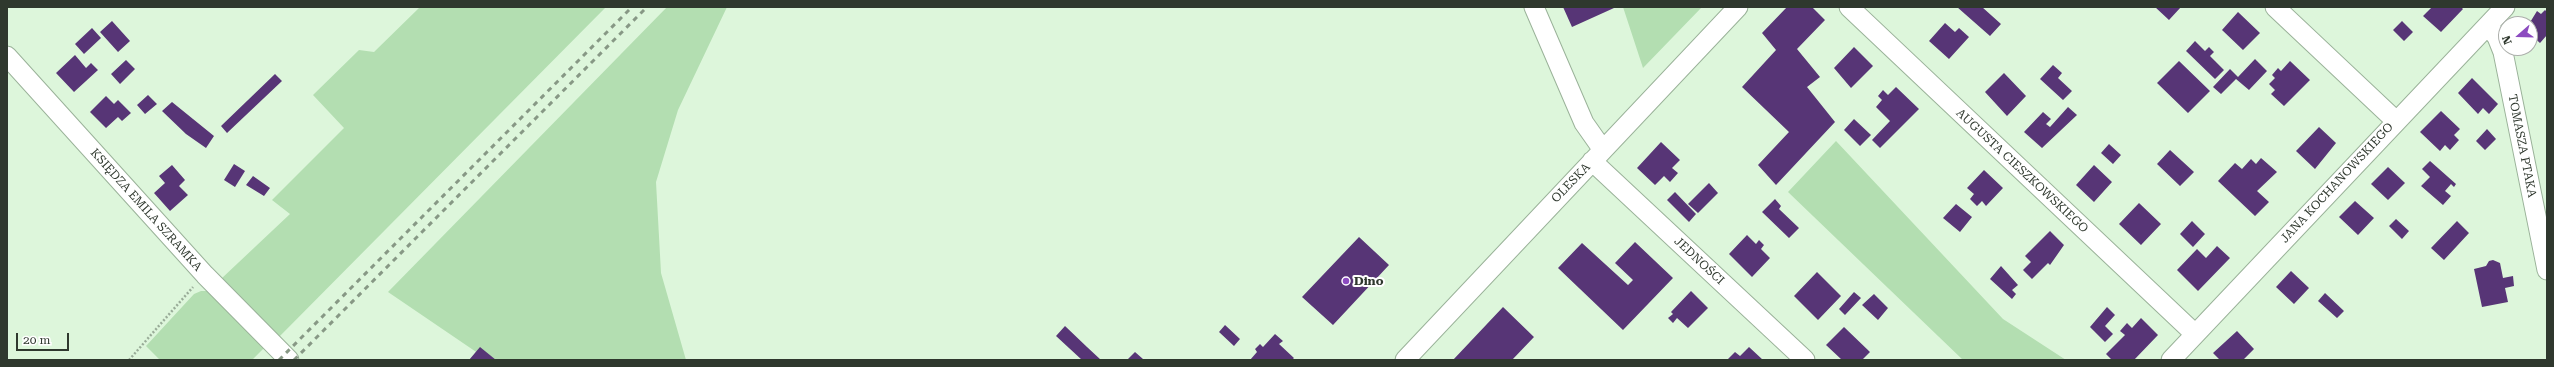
<!DOCTYPE html>
<html>
<head>
<meta charset="utf-8">
<style>
	body { margin:0 }
	#map { position:relative; width:2554px; height:367px; overflow:hidden; background:#ddf6db; font-family:"Roboto Serif",serif }
	canvas { display:block }
	.frame { position:absolute; inset:0; border:8px solid #2f382e; pointer-events:none }
	.north { position:absolute; left:2498px; top:16px; width:40px; height:40px; box-sizing:border-box; background:#fff; border:1px solid #acafab; border-radius:50%; rotate:250deg; font-size:11px; font-weight:700; line-height:16px; text-align:center; color:#2f382e }
	.north::after { content:''; display:block; margin:auto; width:14px; height:18px; background:#8c4bc0; clip-path:polygon(50% 0,100% 100%,50% 72%,0 100%) }
	.scale { position:absolute; left:16px; top:333px; width:53px; height:18px; box-sizing:border-box; border:2px solid #2f382e; border-top:0; padding-left:5px; font-size:12px; line-height:14px; white-space:nowrap; color:#2f382e; -webkit-text-stroke:3px #fff; paint-order:stroke }
</style>
</head>
<body>
<div id="map">
<canvas width="2554" height="367"></canvas>
<div class="frame"></div>
<div class="north">N</div>
<div class="scale">20 m</div>
</div>
<script>
const ctx = document.querySelector('canvas').getContext('2d');
ctx.lineJoin = 'round';
function fill(path, color) { ctx.fillStyle = color; ctx.fill(path, 'evenodd'); }
const shape = rows => new Path2D(rows.map(r => 'M' + r).join(''));
function strokePath(path, color, width, dash) { ctx.strokeStyle = color; ctx.lineWidth = width; ctx.lineCap = dash ? 'butt' : 'round'; ctx.setLineDash(dash || []); ctx.stroke(path); }
function label(font, color, halo, rows, align = 'center') {
  ctx.font = font + ' "Roboto Serif",serif'; ctx.lineWidth = 4; ctx.setLineDash([]); ctx.textBaseline = 'middle'; ctx.strokeStyle = halo; ctx.fillStyle = color; for (const [text, x, y, turn = 0] of rows) {
    ctx.save(); ctx.translate(x, y); ctx.rotate((+turn || 0) * Math.PI / 180); ctx.textAlign = isNaN(turn) ? turn : align; if (halo) ctx.strokeText(text, 0, 0); ctx.fillText(text, 0, 0); ctx.restore();
  }
}
fill(shape([
	[420,7,606,7,277,339,221,279,290,214,272,200,344,128,313,95,359,50,374,52],
	[667,7,727,7,678,110,656,182,661,273,686,360,488,360,388,292],
	[1623,7,1702,7,1643,68],
	[1836,141,2003,319,2066,360,1963,360,1788,192],
	[201,291,208,291,265,347,252,360,160,360,146,346,194,294]
]), '#b3deb1');
fill(shape([
	[1563,7,1613,7,1614,8,1572,27],
	[1787,7,1812,7,1825,20,1797,49,1820,77,1807,87,1835,122,1776,185,1758,165,1789,132,1742,87,1776,50,1762,33],
	[1957,7,1982,7,2001,24,1990,36],
	[2155,7,2181,7,2169,20],
	[2432,7,2461,7,2463,9,2441,32,2423,16],
	[2545,10,2547,12,2547,35,2540,43,2530,34,2529,24,2537,11,2541,14],
	[2238,12,2260,33,2243,50,2222,30],
	[112,21,130,41,118,52,100,32],
	[2402,21,2413,32,2404,41,2393,30],
	[1945,23,1955,32,1959,28,1969,37,1949,59,1929,41],
	[92,28,101,38,84,54,75,44],
	[2195,41,2205,51,2209,47,2214,52,2210,56,2224,70,2215,79,2186,51],
	[1854,47,1873,66,1851,88,1834,68],
	[75,55,86,68,91,63,98,70,74,92,56,73],
	[2255,59,2267,71,2249,90,2236,79,2221,94,2213,87,2230,69,2238,77],
	[126,60,135,69,120,84,111,74],
	[2179,61,2210,91,2188,113,2157,83],
	[2290,61,2310,80,2284,106,2271,94,2275,90,2269,84,2275,78,2272,75,2278,68,2281,71],
	[2053,65,2062,73,2058,78,2072,91,2063,100,2040,79],
	[2004,73,2026,96,2007,116,1985,92],
	[275,74,282,81,227,133,221,126],
	[2472,78,2498,104,2489,114,2483,108,2478,114,2458,93],
	[1896,87,1919,109,1880,148,1872,140,1890,121,1876,107,1882,100,1878,96,1883,90,1888,95],
	[148,95,157,104,145,114,137,105],
	[106,96,114,104,118,100,131,113,122,121,118,117,106,128,90,112],
	[172,102,214,136,206,148,186,134,162,111],
	[2068,107,2077,115,2042,148,2024,132,2043,112,2051,119,2046,124,2050,127],
	[2441,111,2460,129,2454,135,2459,140,2450,150,2445,145,2440,151,2420,132],
	[1854,119,1871,135,1860,146,1844,130],
	[2319,127,2336,143,2315,169,2296,151],
	[2487,129,2496,139,2485,150,2476,141],
	[1661,142,1680,160,1672,168,1678,173,1670,182,1664,176,1655,185,1637,168],
	[2109,144,2121,155,2113,164,2101,153],
	[2170,150,2194,172,2180,186,2157,164],
	[2261,158,2277,172,2257,191,2269,202,2255,216,2218,181,2235,163,2242,169,2251,159,2256,164],
	[2430,161,2456,184,2454,187,2451,184,2445,191,2451,196,2443,205,2421,186,2430,177,2422,169],
	[234,164,245,171,235,187,224,180],
	[172,165,185,180,179,186,188,195,170,211,154,193,165,183,159,176],
	[2094,165,2112,182,2094,202,2076,185],
	[2388,167,2405,183,2388,200,2371,184],
	[1984,170,2003,188,1986,206,1982,201,1977,206,1970,199,1974,194,1967,188],
	[253,176,270,188,264,196,246,185],
	[1709,183,1718,193,1698,213,1688,204],
	[1675,192,1696,214,1689,222,1667,200],
	[1775,199,1781,206,1779,209,1799,228,1789,238,1762,212],
	[2355,201,2374,218,2358,235,2339,217],
	[2139,203,2161,224,2141,245,2119,224],
	[1956,204,1972,217,1960,232,1943,218],
	[2396,219,2409,231,2402,239,2389,226],
	[2192,221,2205,234,2193,247,2180,234],
	[2457,221,2469,233,2444,260,2431,248],
	[2050,231,2064,245,2050,265,2048,263,2032,279,2023,270,2031,262,2025,256],
	[1747,235,1756,244,1759,240,1764,245,1761,249,1770,258,1752,277,1729,254],
	[1359,237,1389,265,1333,325,1302,297],
	[1635,242,1673,278,1623,330,1558,268,1582,243,1628,285,1633,280,1615,263],
	[2217,246,2230,258,2198,291,2177,270,2197,249,2206,258],
	[2493,260,2500,263,2503,278,2513,276,2514,286,2505,288,2508,302,2482,307,2474,269,2486,266,2489,261],
	[2001,266,2018,285,2012,290,2016,294,2012,299,1990,279],
	[2291,271,2309,288,2294,304,2276,287],
	[1817,272,1841,296,1818,320,1794,296],
	[1691,291,1708,308,1688,328,1677,318,1673,323,1668,318,1673,314,1671,312],
	[1854,292,1861,298,1845,315,1839,309],
	[2325,293,2344,311,2337,318,2318,301],
	[1874,294,1888,308,1878,320,1862,305],
	[1503,307,1534,337,1512,360,1453,360],
	[2107,307,2115,315,2105,326,2113,334,2105,342,2090,327],
	[2141,318,2158,335,2134,360,2112,360,2106,354,2125,335,2120,331,2127,323,2132,328],
	[1225,325,1240,339,1234,346,1219,332],
	[1065,326,1087,347,1101,360,1082,360,1056,336],
	[1844,327,1870,352,1862,360,1842,360,1826,345],
	[2237,331,2254,349,2243,360,2220,360,2213,353],
	[1275,334,1283,341,1279,344,1294,358,1292,360,1250,360,1257,352,1255,349,1260,344,1263,347],
	[480,347,496,360,469,360],
	[1749,347,1763,360,1727,360,1735,352,1740,356],
	[1135,352,1143,359,1127,360]
]), '#573576');
const minor = shape([
	[1534,7,1584,123,1603,150],
	[1849,7,2195,334],
	[2275,7,2396,121],
	[2488,26,2497,37,2503,52,2547,270],
	[7,56,205,275,289,360],
	[1592,161,1805,360],
	[1405,360,1738,7],
	[2171,360,2505,7]
]);
strokePath(minor, '#9ab299', 21);
strokePath(shape([
	[129,360,193,287]
]), '#99ac98', 2.5, [2, 2]);
strokePath(minor, '#fff', 19);
strokePath(shape([
	[279,360,632,7],
	[294,360,647,7]
]), '#879885', 3, [5, 5]);
for (const [x, y, r, color] of [
	[1346,281,4,"#8c4bc0"]
]) { const dot = new Path2D(); dot.arc(x, y, r, 0, 2 * Math.PI); ctx.fillStyle = color; ctx.fill(dot); strokePath(dot, '#fff', 1.5); }
label('12px', '#2f382e', '#fff', [
	["TOMASZA PTAKA",2522,146,79],
	["AUGUSTA CIESZKOWSKIEGO",2022,171,43],
	["OLESKA",1571,183,-46],
	["JANA KOCHANOWSKIEGO",2337,183,-47],
	["KSIĘDZA EMILA SZRAMKA",146,210,48],
	["JEDNOŚCI",1699,261,43]
]);
label('bold 12px', '#2f382e', '#fff', [
	["Dino",1354,281]
], 'left');
</script>
</body>
</html>
